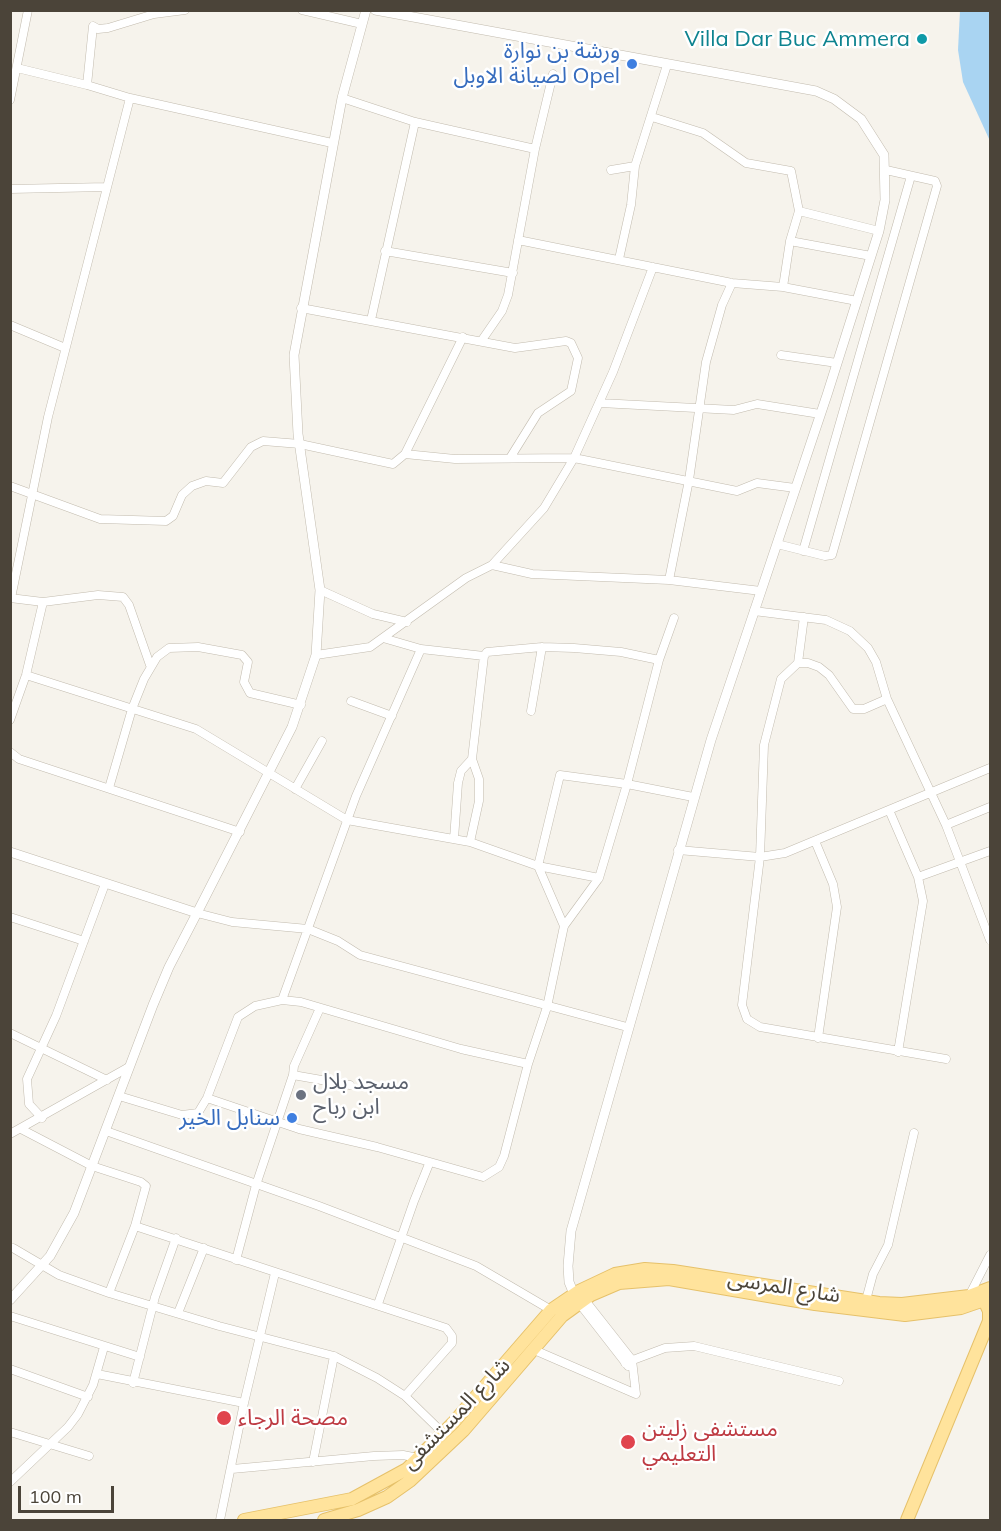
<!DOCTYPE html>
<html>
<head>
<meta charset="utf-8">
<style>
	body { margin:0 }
	#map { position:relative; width:1001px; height:1531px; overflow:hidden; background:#f6f3ec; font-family:Mulish,sans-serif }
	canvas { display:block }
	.frame { position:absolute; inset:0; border:12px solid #4b4439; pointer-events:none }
	.scale { position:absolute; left:18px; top:1486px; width:96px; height:27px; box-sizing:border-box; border:3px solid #4b4439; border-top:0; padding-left:8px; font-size:18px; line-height:21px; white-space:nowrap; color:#4b4439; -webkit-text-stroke:4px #fff; paint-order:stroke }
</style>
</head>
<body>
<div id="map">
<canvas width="1001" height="1531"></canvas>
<div class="frame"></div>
<div class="scale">100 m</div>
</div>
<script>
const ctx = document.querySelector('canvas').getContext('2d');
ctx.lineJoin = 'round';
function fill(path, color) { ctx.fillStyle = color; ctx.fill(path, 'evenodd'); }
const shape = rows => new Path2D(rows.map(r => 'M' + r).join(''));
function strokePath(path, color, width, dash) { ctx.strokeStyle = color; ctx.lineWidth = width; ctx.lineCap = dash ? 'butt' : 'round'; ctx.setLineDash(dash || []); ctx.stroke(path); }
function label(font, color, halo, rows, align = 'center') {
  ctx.font = font + ' Mulish,"Noto Sans Arabic",sans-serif'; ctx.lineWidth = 5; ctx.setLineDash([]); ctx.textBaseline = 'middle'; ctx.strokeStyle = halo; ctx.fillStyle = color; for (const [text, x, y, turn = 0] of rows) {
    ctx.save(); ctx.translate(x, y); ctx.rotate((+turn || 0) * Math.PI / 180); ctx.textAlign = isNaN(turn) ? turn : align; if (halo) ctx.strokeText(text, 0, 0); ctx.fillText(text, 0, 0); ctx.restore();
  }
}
fill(shape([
	[960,11,990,11,990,141,963,82,958,50]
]), '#a9d4f2');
const minor = shape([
	[185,10,154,14,108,28,98,29,93,26,87,85,130,98,332,143],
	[302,10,362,24],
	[17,68,87,85],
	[342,98,415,122,535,149],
	[10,100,28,10],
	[652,117,703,133,746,163,791,171,799,211,790,241,783,287],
	[611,170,635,166],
	[10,189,107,187],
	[799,211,879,231],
	[518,240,732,283,783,287,857,301],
	[790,241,871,256],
	[385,251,513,273],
	[619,259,631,205,635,166,667,65],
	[301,308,515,348,566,341,571,343,578,358,571,391,538,413,510,458],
	[371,320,415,122],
	[10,325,65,348],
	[482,340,502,311,508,295,535,149,553,74],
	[781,355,837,363],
	[600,403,734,410,757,404,820,414],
	[405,454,455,459,574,458,737,491,757,483,795,488],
	[10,486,100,519,166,521,173,516,182,495,192,486,206,481,223,483,251,447,263,441,300,444,393,464,405,454,463,337],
	[777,544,825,556,832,555,937,186,935,181,886,170],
	[803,551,911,176],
	[492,565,544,508,574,458,613,372,653,267],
	[669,580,689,480,706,362,722,305,732,283],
	[320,590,373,614,407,622],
	[10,598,43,602,26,675,10,720],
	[11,598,48,417,130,98],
	[43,602,98,595,123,597,129,605,150,665],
	[754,611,826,620,850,631,868,648,876,662,887,699,946,825,990,940],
	[421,649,484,656],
	[316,655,370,647,466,578,492,565,532,574,669,580,761,591],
	[798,663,804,617],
	[26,675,196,729,347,820,470,842,538,866,599,878,564,926,547,1007,528,1064,461,1049,301,1002,282,1000,255,1006,238,1017,207,1098,198,1113,182,1115,119,1096],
	[887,699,864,709,853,709,829,675,819,667,808,663,798,663,781,679,764,745,760,857,742,1005,747,1019,760,1027,946,1059],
	[351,701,392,716],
	[531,711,542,647],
	[10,752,19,759,240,832],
	[109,788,132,709,144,679,157,657,169,648,198,647,242,655,248,662,244,682,250,693,301,705],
	[295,789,322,741],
	[889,810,918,877,923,901,898,1052],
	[946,825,990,807],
	[454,839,458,783,461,771,472,759],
	[815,841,833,884,837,907,818,1038],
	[470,842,479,801,479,779,472,759,484,656,487,652,542,647,574,648,621,652,659,660],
	[678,850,760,857,785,853,990,768],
	[918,877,990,851],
	[599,878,627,784,659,660,674,618],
	[197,913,232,922,308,929,338,941,360,955,627,1027],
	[10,917,84,941],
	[564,926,538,866,560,775,627,784,693,797],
	[282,1000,356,796,421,649,383,638],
	[10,1033,107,1080],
	[293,1075,350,1085],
	[207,1098,299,1129,377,1147,483,1177,499,1167,504,1156,528,1064],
	[42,1118,29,1104,27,1079,56,1016,105,884],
	[21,1129,92,1166,141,1182,146,1186,135,1226,109,1293],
	[106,1131,319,1206,476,1266,551,1310],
	[10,1134,129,1067],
	[135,1226,446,1328,452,1336,452,1343,405,1396],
	[13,1248,59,1275,109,1293,219,1326,334,1356,377,1378,405,1396,444,1434],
	[236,1260,256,1185,293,1075,294,1066,320,1008],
	[969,1296,990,1255],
	[866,1300,873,1274,888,1245,914,1133],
	[579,1303,628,1366],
	[378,1304,414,1201,429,1164],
	[178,1313,204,1248],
	[10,1316,140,1357],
	[532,1349,636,1394,632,1360,584,1299],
	[625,1363,665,1348,694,1346,839,1381],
	[10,1369,88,1397],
	[97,1374,244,1403],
	[133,1383,155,1297,176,1238],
	[10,1432,89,1456],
	[313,1462,334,1356],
	[232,1469,374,1456,403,1455,418,1458],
	[10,1482,68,1427,78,1414,93,1385,104,1347],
	[220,1520,244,1403,275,1273]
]);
const tertiary = shape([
	[375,10,816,91,834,99,861,119,884,155,885,200,879,231,827,395,711,740,571,1231,568,1266,569,1282,576,1299],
	[10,852,197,913,292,727,316,655,320,590,298,434,294,355,342,98,366,10],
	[10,1300,50,1256,74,1213,153,1005,169,967,197,913]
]);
const primary = shape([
	[244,1520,352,1499,407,1469,453,1423,551,1310,579,1291,615,1274,645,1269,673,1271,879,1303,902,1304,969,1296,990,1288],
	[324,1520,358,1510,387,1497,411,1480,463,1431,562,1316,591,1295,619,1283,669,1279,815,1304,905,1315,961,1308,990,1298],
	[907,1520,989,1321,989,1311,981,1294]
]);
strokePath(minor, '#c2bbae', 9);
strokePath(tertiary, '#c2bbae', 10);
strokePath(primary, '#e6c16a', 14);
strokePath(minor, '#fff', 8);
strokePath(tertiary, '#fff', 9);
strokePath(primary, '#ffe39c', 12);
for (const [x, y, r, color] of [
	[922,39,6,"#0f9aa8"],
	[632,64,6,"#3f7fe0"],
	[301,1095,6,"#6b7280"],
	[292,1118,6,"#3f7fe0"],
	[224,1418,8,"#e0444e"],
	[628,1442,8,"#e0444e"]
]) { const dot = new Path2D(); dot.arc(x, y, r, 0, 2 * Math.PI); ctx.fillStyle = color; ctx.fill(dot); strokePath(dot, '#fff', 2); }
label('22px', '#0d838f', '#fff', [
	["Villa Dar Buc Ammera",910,39]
], 'right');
label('22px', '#366cbe', '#fff', [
	["ورشة بن نوارة",620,51],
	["لصيانة الاوبل Opel",620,76],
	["سنابل الخير",280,1118]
], 'right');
label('22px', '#5b616d', '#fff', [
	["مسجد بلال",313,1082],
	["ابن رباح",313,1107]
], 'left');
label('22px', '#4b4439', '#fff', [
	["شارع المرسى",784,1287,9],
	["شارع المستشفى",456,1414,-46]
]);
label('22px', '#be3a42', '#fff', [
	["مصحة الرجاء",238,1418],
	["مستشفى زليتن",642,1429],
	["التعليمي",642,1454]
], 'left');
</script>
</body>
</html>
